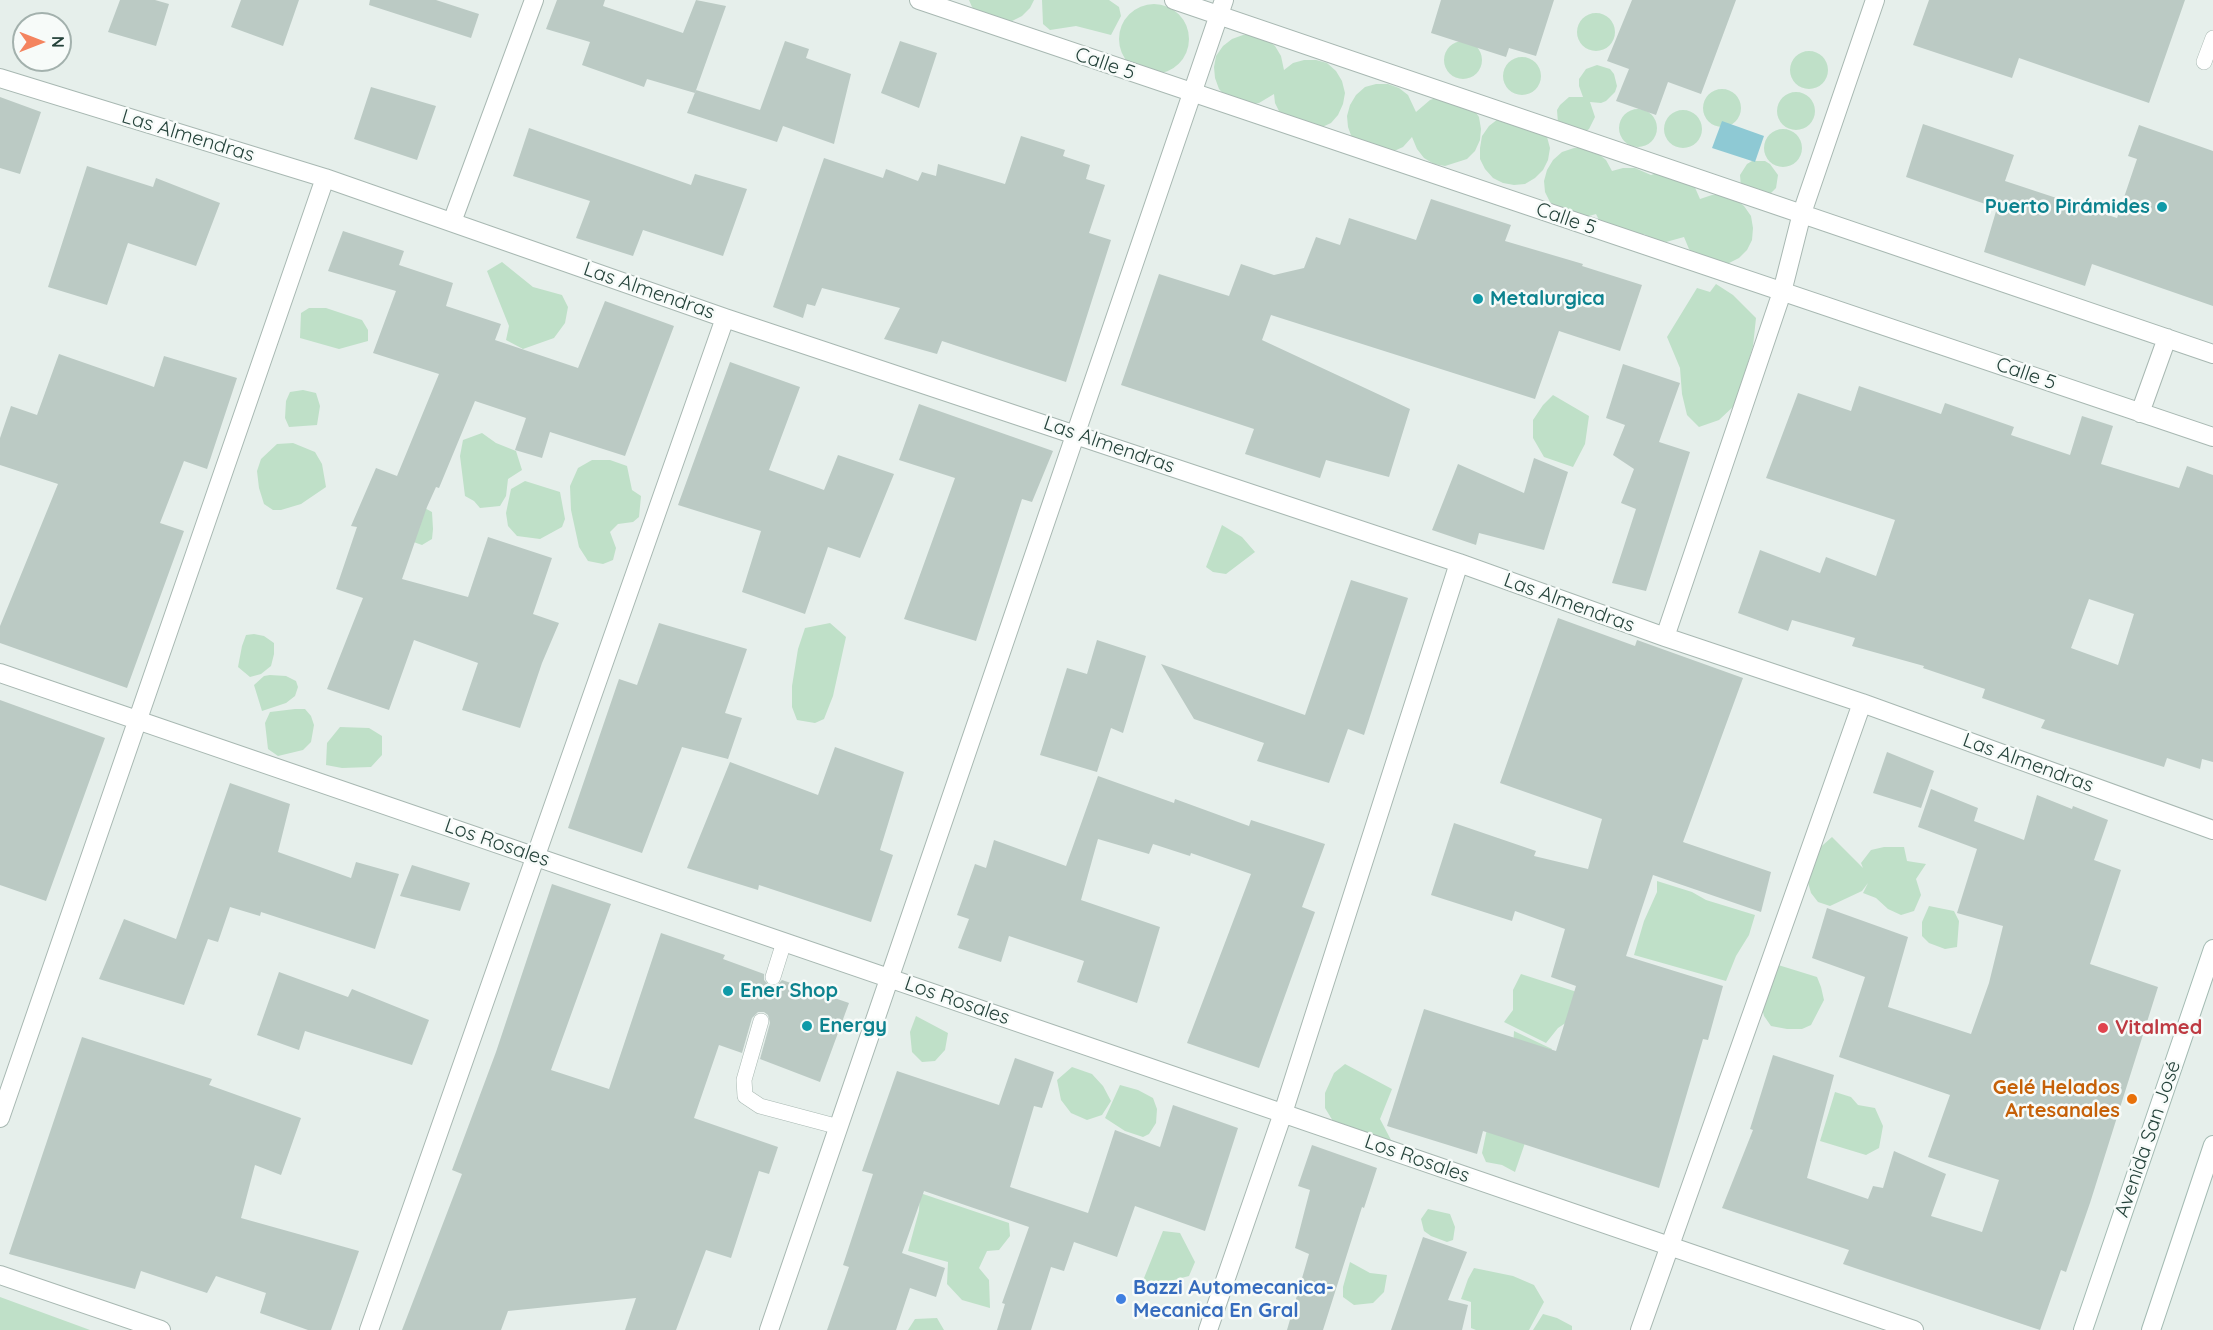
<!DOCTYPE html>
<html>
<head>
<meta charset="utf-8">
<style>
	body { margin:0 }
	#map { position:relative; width:2213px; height:1330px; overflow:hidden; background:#e6efeb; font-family:Quicksand,sans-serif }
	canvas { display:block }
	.north { position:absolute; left:12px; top:12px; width:60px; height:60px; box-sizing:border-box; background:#f7fbf9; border:2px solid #a3b1ad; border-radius:50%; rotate:90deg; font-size:16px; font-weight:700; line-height:24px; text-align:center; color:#24423a }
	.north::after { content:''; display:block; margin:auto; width:21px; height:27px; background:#f4845f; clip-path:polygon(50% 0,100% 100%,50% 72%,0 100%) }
</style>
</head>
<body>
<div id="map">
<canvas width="2213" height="1330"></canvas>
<div class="north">N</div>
</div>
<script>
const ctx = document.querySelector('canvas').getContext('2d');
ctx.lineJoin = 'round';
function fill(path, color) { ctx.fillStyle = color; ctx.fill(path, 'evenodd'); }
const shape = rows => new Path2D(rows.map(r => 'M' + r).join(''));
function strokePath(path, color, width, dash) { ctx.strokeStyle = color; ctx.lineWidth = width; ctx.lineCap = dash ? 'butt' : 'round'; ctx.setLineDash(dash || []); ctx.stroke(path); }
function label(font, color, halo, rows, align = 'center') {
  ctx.font = font + ' Quicksand,sans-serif'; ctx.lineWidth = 5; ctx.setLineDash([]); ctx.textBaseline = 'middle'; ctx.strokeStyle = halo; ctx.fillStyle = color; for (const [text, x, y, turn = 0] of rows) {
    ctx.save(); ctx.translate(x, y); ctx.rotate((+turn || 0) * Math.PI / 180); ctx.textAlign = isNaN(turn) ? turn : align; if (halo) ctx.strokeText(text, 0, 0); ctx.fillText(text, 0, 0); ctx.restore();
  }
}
fill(shape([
	[969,0,1034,0,1030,8,1022,16,1012,21,1001,23,980,15,972,7],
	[1042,0,1109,0,1119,7,1121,16,1111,35,1076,26,1050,30,1043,24],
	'1119 39a35 35 0 1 1 70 0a35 35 0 1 1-70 0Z',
	'1577 32a19 19 0 1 1 38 0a19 19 0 1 1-38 0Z',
	[1243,35,1255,35,1266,39,1275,46,1281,56,1284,70,1293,63,1304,60,1316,60,1327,63,1336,71,1342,81,1345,93,1343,104,1338,115,1331,123,1320,128,1280,113,1275,103,1274,94,1259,103,1248,105,1227,98,1219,89,1215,78,1214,67,1216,56,1223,46,1232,39],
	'1444 60a19 19 0 1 1 38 0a19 19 0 1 1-38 0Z',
	'1790 70a19 19 0 1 1 38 0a19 19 0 1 1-38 0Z',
	'1503 76a19 19 0 1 1 38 0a19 19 0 1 1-38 0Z',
	[1597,65,1610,69,1614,74,1617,86,1615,92,1606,101,1601,103,1590,102,1595,117,1589,129,1585,132,1558,123,1557,110,1560,105,1569,97,1583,97,1579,86,1579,79,1586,69],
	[1376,84,1388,84,1399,88,1408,95,1416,112,1430,100,1441,96,1472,107,1479,117,1481,129,1480,140,1475,151,1467,159,1445,166,1434,164,1424,158,1417,149,1412,137,1403,147,1392,152,1352,138,1348,127,1347,116,1350,105,1356,95,1365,87],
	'1703 108a19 19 0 1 1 38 0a19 19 0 1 1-38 0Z',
	'1777 111a19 19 0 1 1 38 0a19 19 0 1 1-38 0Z',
	'1619 128a19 19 0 1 1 38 0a19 19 0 1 1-38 0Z',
	'1664 129a19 19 0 1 1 38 0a19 19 0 1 1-38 0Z',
	[1498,119,1541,127,1547,137,1550,148,1548,160,1543,170,1535,178,1525,184,1514,185,1503,183,1493,178,1485,169,1480,159,1480,148,1482,136,1489,126],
	'1764 148a19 19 0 1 1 38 0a19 19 0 1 1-38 0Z',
	[1574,148,1585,148,1596,152,1606,160,1612,171,1623,168,1635,168,1651,175,1661,172,1693,183,1700,199,1712,195,1724,195,1735,199,1744,206,1751,216,1753,228,1752,240,1747,250,1739,258,1729,263,1717,265,1696,257,1689,249,1684,237,1666,242,1655,240,1644,234,1640,236,1600,222,1596,214,1579,219,1558,211,1550,202,1545,192,1544,181,1547,170,1553,160,1562,152],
	[1752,161,1765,161,1770,164,1778,175,1776,188,1767,197,1741,187,1740,175,1747,164],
	[502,262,533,287,562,295,568,307,565,323,554,338,523,349,506,340,509,326,487,271],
	[1716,284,1733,295,1756,318,1753,346,1735,405,1719,420,1699,427,1687,415,1682,394,1680,368,1667,337,1697,288,1710,292],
	[309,308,326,308,362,320,368,330,368,341,339,349,300,338,301,313],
	[303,390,316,393,320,406,317,425,289,427,285,418,286,401,290,392],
	[1553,395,1589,416,1585,444,1573,467,1544,457,1533,438,1533,420,1543,405],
	[482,433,496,443,516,451,522,470,508,479,506,496,500,506,480,508,474,501,465,496,460,456,463,440],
	[293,443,315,452,322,464,326,487,301,504,281,510,273,510,264,504,259,488,257,471,261,459,277,444],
	[592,460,610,460,627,466,632,490,641,496,639,517,633,522,618,524,610,532,616,548,613,560,603,564,588,561,579,547,571,510,570,486,578,468],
	[525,481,560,492,565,519,562,527,540,539,517,536,508,526,506,513,511,489],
	[421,506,432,512,433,529,432,539,422,545,405,539],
	[1222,525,1242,537,1255,552,1226,574,1213,572,1206,567],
	[830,623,846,637,833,696,824,719,815,723,797,720,792,707,792,686,798,649,805,628],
	[254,634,264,636,274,643,274,654,271,666,261,674,250,677,238,667,242,646,246,635],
	[270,675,286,676,296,681,298,687,295,696,286,703,262,711,254,685,264,676],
	[295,709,305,709,311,716,314,725,311,742,303,750,278,756,268,749,265,723,270,712],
	[340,727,369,728,382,736,382,755,371,767,342,768,326,765,327,743],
	[1832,837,1863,868,1861,863,1871,850,1884,847,1904,847,1907,861,1926,864,1916,879,1921,895,1914,911,1901,915,1888,909,1876,898,1863,893,1868,883,1862,891,1830,906,1818,902,1811,893,1807,879,1815,852],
	[1657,881,1692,892,1706,900,1755,915,1749,935,1736,956,1726,981,1634,955,1644,921,1657,892],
	[1929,906,1954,911,1959,921,1957,947,1945,949,1929,943,1922,936,1922,922],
	[1775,964,1817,977,1821,987,1824,1000,1811,1025,1802,1029,1787,1029,1771,1026,1764,1016,1761,1004],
	[1521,974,1580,993,1567,1022,1558,1028,1546,1043,1504,1022,1513,1010,1513,990],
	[916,1016,948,1033,945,1050,935,1061,922,1062,912,1052,910,1032],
	[1514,1031,1552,1049,1527,1137,1515,1172,1502,1165,1486,1162,1482,1153,1487,1129,1513,1048],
	[1345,1064,1392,1089,1380,1119,1391,1140,1382,1142,1336,1126,1325,1108,1325,1093,1334,1073],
	[1072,1067,1092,1074,1103,1086,1111,1101,1102,1115,1087,1120,1071,1113,1061,1100,1057,1080],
	[1120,1085,1138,1090,1153,1098,1157,1109,1156,1123,1149,1134,1143,1137,1125,1131,1105,1118],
	[1835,1092,1851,1097,1858,1105,1875,1108,1883,1126,1879,1148,1866,1155,1820,1141],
	[920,1193,1009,1223,1010,1236,999,1250,987,1251,979,1268,989,1280,990,1308,962,1300,947,1284,948,1262,908,1251,919,1211],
	[1428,1209,1450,1214,1455,1227,1453,1240,1447,1242,1431,1236,1424,1231,1421,1219],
	[1163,1231,1180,1233,1195,1262,1189,1276,1151,1286,1142,1283],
	[1350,1262,1370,1273,1387,1275,1384,1292,1373,1303,1354,1305,1343,1297,1343,1287],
	[1474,1268,1513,1276,1534,1285,1544,1302,1529,1330,1476,1330,1471,1328,1471,1302,1461,1299,1468,1279],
	[0,1297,90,1330,0,1330],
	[1543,1314,1557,1318,1572,1326,1572,1330,1533,1330],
	[937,1318,944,1330,908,1330,915,1319]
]), '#bfe0c8');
fill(shape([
	[1722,121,1764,136,1755,162,1712,148]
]), '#8ec9d4');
fill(shape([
	[120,0,155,0,169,4,156,46,108,32],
	[241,0,299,0,283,46,231,27],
	[370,0,436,0,479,14,471,38,369,5],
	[557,0,605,0,603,6,683,33,696,0,726,6,695,93,647,79,644,87,582,65,590,42,546,29],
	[1441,0,1554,0,1536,56,1509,48,1506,57,1431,33],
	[1632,0,1736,0,1701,94,1668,82,1656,115,1616,101,1629,69,1607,61],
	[1929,0,2185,0,2149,103,2019,58,2012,78,1913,45],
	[785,41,809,49,806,58,851,74,834,144,783,126,777,142,687,113,696,90,760,110],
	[900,41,937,53,919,108,881,93],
	[371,87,436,106,417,160,354,139],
	[0,97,41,112,20,174,0,168],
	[1923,124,2014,155,2005,181,2117,218,2137,159,2128,156,2139,125,2213,151,2213,306,2092,264,2085,286,1984,252,1997,208,1906,177],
	[529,128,691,185,695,174,747,189,723,256,643,230,633,256,576,238,590,201,513,176],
	[1021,136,1065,150,1063,156,1090,165,1086,179,1105,185,1089,233,1111,240,1066,382,942,341,937,354,884,339,900,308,822,288,815,306,807,304,803,318,773,307,824,158,883,178,886,169,918,181,922,172,936,176,938,164,1005,184],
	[87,166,153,187,156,178,220,203,196,266,128,243,107,305,48,287],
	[1431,199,1511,225,1505,241,1583,264,1582,266,1642,285,1620,351,1559,331,1535,399,1271,315,1262,340,1410,409,1389,477,1326,460,1320,478,1245,454,1254,429,1121,385,1159,274,1229,296,1241,264,1274,275,1304,268,1316,237,1340,245,1349,218,1416,240],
	[343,231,404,251,399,265,453,283,446,306,501,324,495,340,578,368,605,301,674,326,625,456,550,432,542,458,515,450,526,418,475,401,439,488,436,487,427,507,402,579,468,597,488,537,552,558,533,614,559,623,542,663,520,728,462,710,478,663,414,640,389,710,327,689,363,598,336,589,357,527,351,526,376,468,397,476,439,374,373,353,396,291,328,271],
	[59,354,154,387,164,356,237,378,207,469,184,461,160,523,184,531,127,688,0,643,0,626,58,484,0,465,0,438,11,406,37,415],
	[730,362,800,387,769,470,824,490,838,455,894,474,860,558,828,547,805,614,742,592,761,531,678,505],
	[1623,364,1680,383,1659,442,1690,452,1646,591,1612,583,1636,509,1621,503,1634,469,1613,455,1625,425,1606,418],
	[1859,386,1941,414,1945,403,2014,427,2011,435,2070,455,2082,416,2113,426,2101,464,2179,488,2187,466,2213,475,2213,762,2202,759,2200,769,2167,758,2164,767,2041,728,2045,720,1982,698,1985,689,1923,668,1924,666,1852,646,1855,638,1792,620,1788,631,1738,613,1760,550,1820,573,1826,557,1876,576,1895,520,1766,478,1798,393,1851,411],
	[2089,599,2134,614,2118,665,2071,648],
	[919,404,1053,451,1032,502,1022,499,976,641,904,619,955,478,899,460],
	[1534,458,1568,472,1544,550,1479,533,1476,545,1432,530,1458,464,1524,493],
	[1351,580,1408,598,1364,735,1348,729,1329,783,1257,761,1264,743,1194,719,1161,664,1305,715],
	[1558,618,1635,646,1637,640,1743,678,1683,842,1771,872,1761,912,1653,875,1626,956,1723,986,1708,1040,1703,1039,1659,1188,1483,1131,1477,1154,1387,1126,1424,1009,1556,1051,1576,986,1551,977,1565,929,1515,911,1512,921,1431,895,1454,823,1536,851,1534,856,1588,869,1602,819,1500,783],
	[659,623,747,649,725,713,742,718,728,759,682,747,642,853,568,828,619,679,637,685],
	[1097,640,1146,656,1123,733,1111,728,1097,772,1040,755,1067,668,1087,674],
	[0,700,105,738,46,901,0,885],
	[835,747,904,772,880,850,893,855,871,922,759,885,758,890,687,868,730,762,818,795],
	[1887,752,1934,771,1921,808,1873,793],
	[1098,776,1174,803,1175,799,1249,826,1251,820,1325,844,1302,907,1315,912,1259,1068,1187,1043,1251,874,1191,853,1190,856,1153,844,1149,854,1098,839,1081,900,1160,927,1137,1003,1077,982,1084,961,1009,936,1001,962,958,948,969,919,957,915,975,864,986,868,994,840,1066,866],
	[230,783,290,804,278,852,351,878,356,862,399,874,375,949,261,912,260,916,230,907,218,942,208,939,184,1005,99,979,124,919,176,939],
	[1931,789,1978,808,1974,821,2024,840,2037,795,2072,809,2073,806,2108,820,2094,860,2121,870,2090,964,2158,987,2090,1203,2066,1272,2061,1270,2040,1330,1843,1264,1849,1250,1722,1208,1753,1130,1750,1129,1773,1055,1834,1075,1807,1178,1868,1199,1873,1186,1883,1188,1894,1151,1946,1174,1931,1216,1982,1232,1999,1180,1928,1157,1950,1095,1839,1057,1865,977,1812,958,1827,908,1908,937,1888,1007,1971,1034,1989,983,2003,926,1957,913,1977,849,1918,827],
	[412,865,470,883,460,911,400,896],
	[552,884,611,904,551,1070,609,1089,661,933,725,955,723,959,764,974,764,980,770,986,776,986,782,980,849,1003,820,1082,760,1059,770,1023,768,1015,764,1012,758,1012,752,1018,742,1053,719,1045,694,1118,778,1147,769,1174,759,1171,731,1258,706,1250,676,1330,625,1330,636,1298,508,1311,501,1330,402,1330,462,1174,452,1170,496,1052],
	[279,972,348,997,352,989,429,1020,412,1065,305,1031,299,1050,257,1035],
	[82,1037,212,1079,209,1085,301,1118,281,1175,255,1165,241,1218,359,1251,331,1330,308,1330,260,1313,266,1293,216,1276,207,1293,141,1271,135,1289,9,1254],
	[1015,1058,1054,1072,1042,1108,1034,1106,1010,1187,1088,1213,1115,1130,1160,1147,1173,1105,1238,1128,1205,1231,1135,1206,1117,1257,1074,1242,1064,1271,1051,1267,1031,1330,997,1330,1005,1304,1002,1303,1029,1227,924,1191,902,1253,945,1268,936,1297,910,1288,896,1330,827,1330,849,1267,843,1265,873,1174,862,1171,897,1071,999,1105],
	[1312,1145,1377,1168,1364,1208,1362,1207,1323,1330,1287,1330,1309,1254,1295,1248,1310,1190,1298,1186],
	[1423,1237,1467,1252,1448,1300,1468,1305,1462,1330,1391,1330]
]), '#bbcac4');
const lane = shape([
	[2204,62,2213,38],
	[773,977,784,942],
	[761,1021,744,1080,745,1096,760,1106,839,1127]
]);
const street = shape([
	[919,0,2213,437],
	[1174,0,2213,354],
	[0,78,325,178,725,318,1459,563,1665,637,1862,703,2213,830],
	[452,222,534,0],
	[2140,413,2167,338],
	[1665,637,1782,292,1802,213,1875,0],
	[0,673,1914,1330],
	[0,1118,325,178],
	[0,1275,161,1330],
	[369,1330,725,318],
	[769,1330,1224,0],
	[1208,1330,1283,1113,1459,563],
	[1640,1330,1862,703]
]);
const secondary = shape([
	[2083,1330,2213,949],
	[2151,1330,2213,1145]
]);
strokePath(lane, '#a8b8b2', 16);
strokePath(street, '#a8b8b2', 20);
strokePath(secondary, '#a4bbb3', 20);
strokePath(lane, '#fff', 15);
strokePath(street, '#fff', 18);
strokePath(secondary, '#fff', 18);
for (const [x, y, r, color] of [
	[2162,207,6,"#0f9aa8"],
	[1478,299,6,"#0f9aa8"],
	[728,991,6,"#0f9aa8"],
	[807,1026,6,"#0f9aa8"],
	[2103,1028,6,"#e0444e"],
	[2132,1099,6,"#e8710a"],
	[1121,1299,6,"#3f7fe0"]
]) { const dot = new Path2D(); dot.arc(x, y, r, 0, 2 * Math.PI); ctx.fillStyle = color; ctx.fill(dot); strokePath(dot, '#f7fbf9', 2); }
label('20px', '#24423a', '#f7fbf9', [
	["Calle 5",1105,64,19],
	["Las Almendras",188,136,17],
	["Calle 5",1566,219,19],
	["Las Almendras",649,291,19],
	["Calle 5",2026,374,19],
	["Las Almendras",1109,445,19],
	["Las Almendras",1569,603,20],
	["Las Almendras",2028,763,20],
	["Los Rosales",497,843,19],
	["Los Rosales",957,1001,19],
	["Avenida San José",2148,1139,-71],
	["Los Rosales",1417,1159,19]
]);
label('bold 20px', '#0d838f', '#f7fbf9', [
	["Puerto Pirámides",2150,207,"right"],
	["Metalurgica",1490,299],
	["Ener Shop",740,991],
	["Energy",819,1026]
], 'left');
label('bold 20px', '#be3a42', '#f7fbf9', [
	["Vitalmed",2115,1028]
], 'left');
label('bold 20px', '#c56008', '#f7fbf9', [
	["Gelé Helados",2120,1088],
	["Artesanales",2120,1111]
], 'right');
label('bold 20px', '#366cbe', '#f7fbf9', [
	["Bazzi Automecanica-",1133,1288],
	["Mecanica En Gral",1133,1311]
], 'left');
</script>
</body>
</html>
